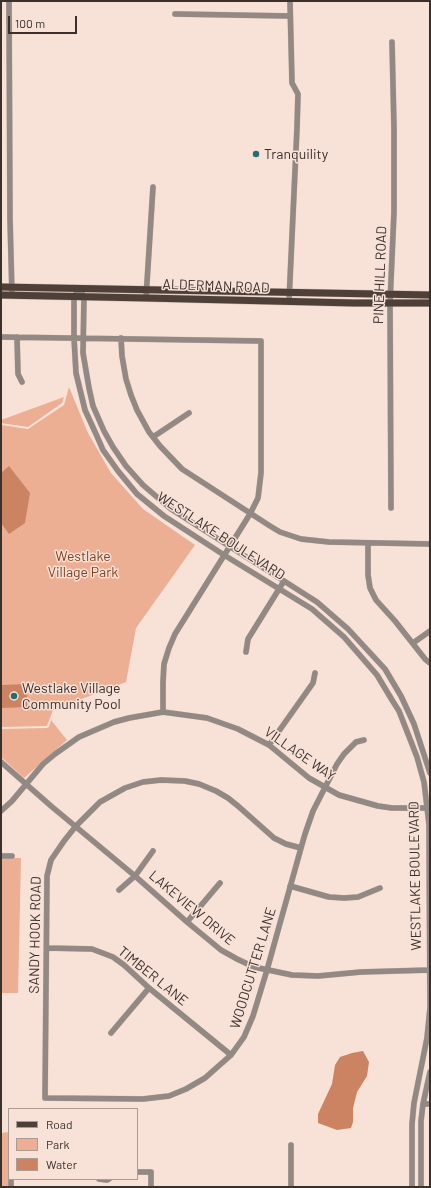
<!DOCTYPE html>
<html>
<head>
<meta charset="utf-8">
<style>
	body { margin:0 }
	#map { position:relative; width:431px; height:1188px; overflow:hidden; background:#f8e1d7; font-family:Barlow,sans-serif }
	canvas { display:block }
	.frame { position:absolute; inset:0; border:2px solid #3a312d; pointer-events:none }
	.legend { position:absolute; left:8px; top:1108px; width:130px; height:72px; box-sizing:border-box; background:#f8e1d7; border:1px solid #ac9b93; margin:0; padding:5px 7px; list-style:none; font-size:12px; color:#3a312d }
	.legend li { display:flex; align-items:center; gap:8px; height:20px }
	.legend b { width:20px; border:1px solid #ac9b93 }
	.scale { position:absolute; left:8px; top:16px; width:69px; height:18px; box-sizing:border-box; border:2px solid #3a312d; border-top:0; padding-left:5px; font-size:12px; line-height:14px; white-space:nowrap; color:#3a312d; -webkit-text-stroke:3px #f8e1d7; paint-order:stroke }
</style>
</head>
<body>
<div id="map">
<canvas width="431" height="1188"></canvas>
<div class="frame"></div>
<ul class="legend">
<li><b style="height:5px;background:#4e3f38"></b>Road</li>
<li><b style="height:11px;background:#ecaf93"></b>Park</li>
<li><b style="height:11px;background:#cb8361"></b>Water</li>
</ul>
<div class="scale">100 m</div>
</div>
<script>
const ctx = document.querySelector('canvas').getContext('2d');
ctx.lineJoin = 'round';
function fill(path, color) { ctx.fillStyle = color; ctx.fill(path, 'evenodd'); }
const shape = rows => new Path2D(rows.map(r => 'M' + r).join(''));
function strokePath(path, color, width, dash) { ctx.strokeStyle = color; ctx.lineWidth = width; ctx.lineCap = dash ? 'butt' : 'round'; ctx.setLineDash(dash || []); ctx.stroke(path); }
function label(font, color, halo, rows, align = 'center') {
  ctx.font = font + ' Barlow,sans-serif'; ctx.lineWidth = 3; ctx.setLineDash([]); ctx.textBaseline = 'middle'; ctx.strokeStyle = halo; ctx.fillStyle = color; for (const [text, x, y, turn = 0] of rows) {
    ctx.save(); ctx.translate(x, y); ctx.rotate((+turn || 0) * Math.PI / 180); ctx.textAlign = isNaN(turn) ? turn : align; if (halo) ctx.strokeText(text, 0, 0); ctx.fillText(text, 0, 0); ctx.restore();
  }
}
fill(shape([
	[69,387,88,433,111,473,143,509,195,545,136,628,126,682,53,710,47,726,1,727,1,425,28,429,64,405],
	[64,397,62,403,28,427,1,423,1,420],
	[51,720,67,740,24,778,1,757,1,729,47,728,49,727],
	[1,858,21,858,18,993,1,993],
	[9,1132,9,1187,1,1187,1,1133]
]), '#ecaf93');
fill(shape([
	[9,466,30,493,25,523,9,534,1,523,1,473],
	[27,684,27,707,1,708,1,685],
	[363,1051,369,1062,367,1076,357,1092,353,1108,353,1122,351,1128,337,1130,318,1123,318,1114,332,1084,335,1065,340,1057,352,1053]
]), '#cb8361');
const minor = shape([
	[9,1,10,219,12,295],
	[175,14,290,16],
	[146,298,153,187],
	[289,301,297,128,298,94,292,83,290,1],
	[1,337,261,341,261,473,258,498,250,514,175,634,169,648,164,664,163,682,163,712],
	[17,337,18,374,22,382],
	[121,338,122,356,126,379,131,395,137,410,149,432,160,446,182,469,270,526,280,532,301,539,329,542,430,544],
	[153,437,189,413],
	[391,508,390,303,394,212,394,128,392,42],
	[368,543,368,575,370,588,376,600,395,621,425,659,430,663],
	[413,643,430,631],
	[246,652,248,639,284,581],
	[269,745,313,683,315,673],
	[1,762,51,806,135,876,187,922,221,950,237,959,254,967,292,975,318,976,361,972,430,970],
	[1,811,12,801,43,764,55,754,79,737,114,722,129,718,163,712,207,718,238,729,269,745,309,778,339,795,378,806,392,808,430,808],
	[301,848,286,844,274,838,238,806,228,798,216,791,199,784,185,781,161,780,143,782,125,788,100,802,76,826,64,841,51,860,47,876,45,1098,143,1099,169,1096,186,1089,205,1078,231,1055,244,1037,253,1016,267,970,277,934,301,848,305,834,313,811,337,764,344,754,356,742,364,740],
	[1,856,12,856],
	[290,886,329,897,344,898,358,897,380,888],
	[119,890,135,876,153,851],
	[187,922,220,883],
	[47,948,92,949,113,957,124,965,149,988,231,1055],
	[111,1033,149,988],
	[423,1104,430,1104],
	[137,1172,151,1172,151,1187],
	[99,1179,107,1180,109,1179],
	[11,1187,11,1179],
	[291,1187,291,1145],
	[412,1187,412,1124,414,1103,427,1038,430,1008,429,824,424,782,417,757,399,711,392,700,377,675,344,637,312,609,224,555,164,516,137,494,118,471,103,450,96,434,85,410,76,373,74,338,74,296,80,289,84,297,83,353,89,388,93,406,104,431,113,447,126,466,143,485,171,509,317,602,348,629,385,669,401,696,414,724,430,773],
	[421,1187,421,1121,423,1104,430,1072]
]);
const major = shape([
	[1,287,430,295],
	[1,295,146,298,354,303,430,303]
]);
strokePath(minor, '#d2beb5', 6);
strokePath(major, '#d2beb5', 8);
strokePath(minor, '#928985', 5.5);
strokePath(major, '#4e3f38', 7);
for (const [x, y, r, color] of [
	[256,154,4,"#236f6f"],
	[14,696,4,"#236f6f"]
]) { const dot = new Path2D(); dot.arc(x, y, r, 0, 2 * Math.PI); ctx.fillStyle = color; ctx.fill(dot); strokePath(dot, '#f8e1d7', 1.5); }
label('14px', '#3a312d', '#f8e1d7', [
	["Tranquility",264,154],
	["Westlake Village",22,688],
	["Community Pool",22,704]
], 'left');
label('14px', '#3a312d', '#f8e1d7', [
	["PINE HILL ROAD",380,275,-88],
	["ALDERMAN ROAD",216,286,2],
	["WESTLAKE BOULEVARD",221,536,33],
	["VILLAGE WAY",300,754,35],
	["WESTLAKE BOULEVARD",415,876,-91],
	["LAKEVIEW DRIVE",192,908,40],
	["SANDY HOOK ROAD",35,935,-89],
	["WOODCUTTER LANE",253,968,-73],
	["TIMBER LANE",153,976,39]
]);
label('14px', '#833f1c', '#f8e1d7', [
	["Westlake",83,556],
	["Village Park",83,572]
]);
</script>
</body>
</html>
